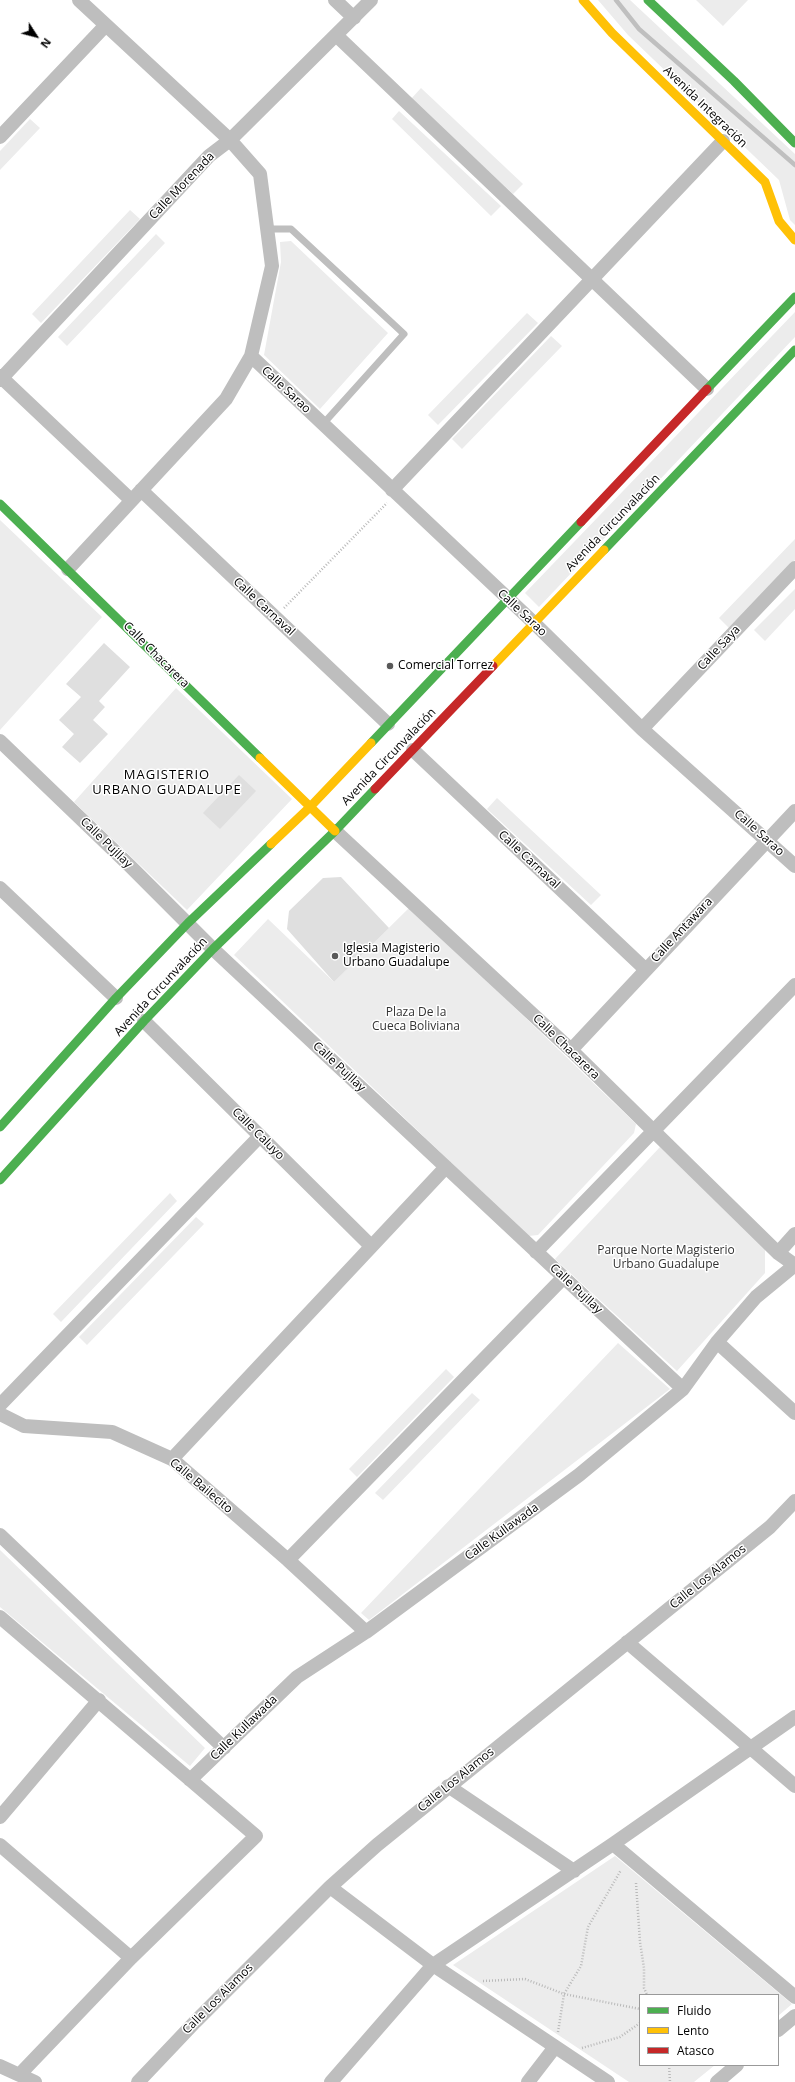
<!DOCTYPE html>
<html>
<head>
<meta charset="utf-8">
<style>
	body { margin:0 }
	#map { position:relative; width:795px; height:2082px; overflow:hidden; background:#fff; font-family:"Open Sans",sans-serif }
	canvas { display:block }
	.legend { position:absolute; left:639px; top:1994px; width:140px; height:72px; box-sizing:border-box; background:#fff; border:1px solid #999; margin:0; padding:5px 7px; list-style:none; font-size:12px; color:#000 }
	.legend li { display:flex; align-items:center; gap:8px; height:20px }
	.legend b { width:20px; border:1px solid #999 }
	.north { position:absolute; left:16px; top:16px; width:40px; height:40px; -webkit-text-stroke:3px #fff; paint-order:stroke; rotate:126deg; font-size:11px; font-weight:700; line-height:16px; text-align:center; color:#000 }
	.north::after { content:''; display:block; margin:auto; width:14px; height:18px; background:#000; clip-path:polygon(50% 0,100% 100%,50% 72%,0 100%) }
</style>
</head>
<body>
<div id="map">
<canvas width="795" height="2082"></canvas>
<ul class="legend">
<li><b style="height:5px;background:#4caf50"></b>Fluido</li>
<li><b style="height:5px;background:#ffc107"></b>Lento</li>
<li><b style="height:5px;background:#c62828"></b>Atasco</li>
</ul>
<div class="north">N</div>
</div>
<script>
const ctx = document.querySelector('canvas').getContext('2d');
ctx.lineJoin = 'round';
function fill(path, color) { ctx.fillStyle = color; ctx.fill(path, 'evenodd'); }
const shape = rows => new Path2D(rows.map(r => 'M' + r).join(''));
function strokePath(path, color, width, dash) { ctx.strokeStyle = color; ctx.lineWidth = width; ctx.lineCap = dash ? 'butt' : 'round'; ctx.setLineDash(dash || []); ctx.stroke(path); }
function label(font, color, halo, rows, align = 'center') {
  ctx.font = font + ' "Open Sans",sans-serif'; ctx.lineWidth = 3; ctx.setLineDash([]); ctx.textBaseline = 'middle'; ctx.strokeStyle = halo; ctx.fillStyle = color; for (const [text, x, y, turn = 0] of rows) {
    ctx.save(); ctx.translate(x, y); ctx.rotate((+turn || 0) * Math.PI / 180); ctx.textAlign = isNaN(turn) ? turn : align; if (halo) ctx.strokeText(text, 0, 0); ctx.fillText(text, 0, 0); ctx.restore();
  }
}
fill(shape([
	[598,0,630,0,795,154,795,225,790,220,779,180,628,35],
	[696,0,748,0,723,26],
	[421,88,523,184,513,194,411,99],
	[399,111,501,206,491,216,392,119],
	[30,119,40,128,0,170,0,151],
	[130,210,140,219,41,323,32,314],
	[156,234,165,243,67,346,58,337],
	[291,241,388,333,320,409,264,355,281,262,280,242],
	[795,312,795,337,539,607,525,593],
	[527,313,538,323,438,425,428,415],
	[551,336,562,346,462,449,452,439],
	[0,520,102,617,0,730],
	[795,539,795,560,729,628,719,618],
	[795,589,795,609,765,641,754,630],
	[176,688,292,799,187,910,74,802],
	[497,798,601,895,591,905,487,809],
	[410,907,636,1124,634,1133,538,1235,528,1236,234,955,268,919,334,982],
	[660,1147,765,1246,765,1273,677,1371,555,1259],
	[170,1193,177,1201,61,1322,53,1314],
	[196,1217,204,1224,87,1345,79,1337],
	[618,1343,670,1389,369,1620,361,1613],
	[446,1369,454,1377,357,1477,349,1469],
	[472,1393,480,1400,383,1500,375,1493],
	[0,1550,205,1748,190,1766,0,1607],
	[615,1856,792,2004,778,2016,778,1995,640,1995,640,2065,715,2065,694,2082,629,2082,453,1965]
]), '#ececec');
strokePath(shape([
	[616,0,639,29,795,165]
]), '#bfbfbf', 4.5);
fill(shape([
	[104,643,130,667,99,701,105,707,93,720,108,734,80,763,62,747,74,734,59,720,81,697,66,684],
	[239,775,256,791,220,829,203,813],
	[341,877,389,928,334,982,287,929,289,911,323,878]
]), '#dfdfdf');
strokePath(shape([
	[284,608,387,503],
	[636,1883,640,1942,644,1968,644,1988,647,1995],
	[483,1981,525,1979,564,1994,640,2009],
	[558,2032,564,1994,581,1966,588,1927,621,1870],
	[582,2048,620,2037,640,2023],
	[669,2065,670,2082]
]), '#b9b9b9', 2.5, [1, 2]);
strokePath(shape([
	[267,229,291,229,404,334,323,424]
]), '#bebebe', 7);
strokePath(shape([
	[335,0,354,18],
	[337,36,707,389],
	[0,137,106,25],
	[251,356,534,623,642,729,795,866],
	[0,376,131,500],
	[0,380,209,156,230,140,371,0],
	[141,490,388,724],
	[392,490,723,141],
	[68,569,226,399,251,356,272,266,260,174,230,140,79,0],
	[642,729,795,568],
	[0,741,130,866,213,949,683,1389],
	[413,750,645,969],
	[335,831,571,1050,778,1253,795,1265],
	[0,888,116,998],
	[144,1021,371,1246],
	[571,1050,795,811],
	[536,1252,795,985],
	[778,1253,795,1234],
	[717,1342,795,1413],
	[0,1405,260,1136],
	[0,1414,24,1426,112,1432,172,1459,288,1560,366,1632],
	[172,1459,446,1167],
	[0,1535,224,1748],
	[288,1560,563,1278],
	[0,1617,256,1836,131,1958,20,2074],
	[627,1642,795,1786],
	[190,1780,297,1677,366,1632,579,1475,683,1389,717,1342,756,1297,795,1265],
	[448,1786,574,1871],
	[0,1817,99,1700],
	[613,1844,795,1997],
	[0,1845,131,1958],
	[330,1887,433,1965,608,2082],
	[778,2030,795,2016],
	[0,2066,35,2082],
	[138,2082,195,2022,330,1887,377,1845,770,1527,795,1501],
	[331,2082,433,1965,613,1844,795,1717],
	[528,2082,555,2047],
	[717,2082,737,2065]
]), '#bebebe', 14);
strokePath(shape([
	[648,0,734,81,795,143],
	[707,389,795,297],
	[0,504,260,758],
	[604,550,795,350],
	[371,743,581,522],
	[0,1127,116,998,188,923,271,844],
	[0,1180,144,1021,213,949,335,831,375,789]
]), '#4caf50', 9);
strokePath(shape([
	[583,0,612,33,765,182,779,221,795,240],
	[493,666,604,550],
	[260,758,335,831],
	[271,844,310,807,371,743]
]), '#ffc107', 9);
strokePath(shape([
	[581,522,707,389],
	[375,789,493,666]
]), '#c62828', 9);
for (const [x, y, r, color] of [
	[390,666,4,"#595959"],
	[335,956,4,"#595959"]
]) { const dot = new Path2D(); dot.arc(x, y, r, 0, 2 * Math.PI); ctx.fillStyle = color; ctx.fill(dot); strokePath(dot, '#fff', 1.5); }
label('12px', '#000', '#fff', [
	["Avenida Integración",705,107,44],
	["Calle Morenada",182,186,-46],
	["Calle Sarao",286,390,43],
	["Avenida Circunvalación",613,523,-46],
	["Calle Carnaval",264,607,43],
	["Calle Sarao",522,613,43],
	["Calle Saya",719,648,-47],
	["Calle Chacarera",156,655,45],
	["Avenida Circunvalación",389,757,-46],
	["Calle Sarao",759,833,42],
	["Calle Pujllay",106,843,44],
	["Calle Carnaval",529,860,43],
	["Calle Antawara",682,930,-47],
	["Avenida Circunvalación",161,987,-47],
	["Calle Chacarera",566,1047,44],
	["Calle Pujllay",339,1067,43],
	["Calle Caluyo",258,1134,45],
	["Calle Pujllay",576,1289,43],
	["Calle Bailecito",201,1486,40],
	["Calle Kullawada",502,1532,-36],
	["Calle Los Alamos",708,1577,-39],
	["Calle Kullawada",244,1728,-44],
	["Calle Los Alamos",456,1780,-39],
	["Calle Los Alamos",218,1999,-45]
]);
label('12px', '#000', '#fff', [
	["Comercial Torrez",398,666],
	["Iglesia Magisterio",343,949],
	["Urbano Guadalupe",343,963]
], 'left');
label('12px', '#333', '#fff', [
	["Plaza De la",416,1013],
	["Cueca Boliviana",416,1027],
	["Parque Norte Magisterio",666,1251],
	["Urbano Guadalupe",666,1265]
]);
ctx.letterSpacing = '1px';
label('13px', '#000', '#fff', [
	["MAGISTERIO",167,775],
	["URBANO GUADALUPE",167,790]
]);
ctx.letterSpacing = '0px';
</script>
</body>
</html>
